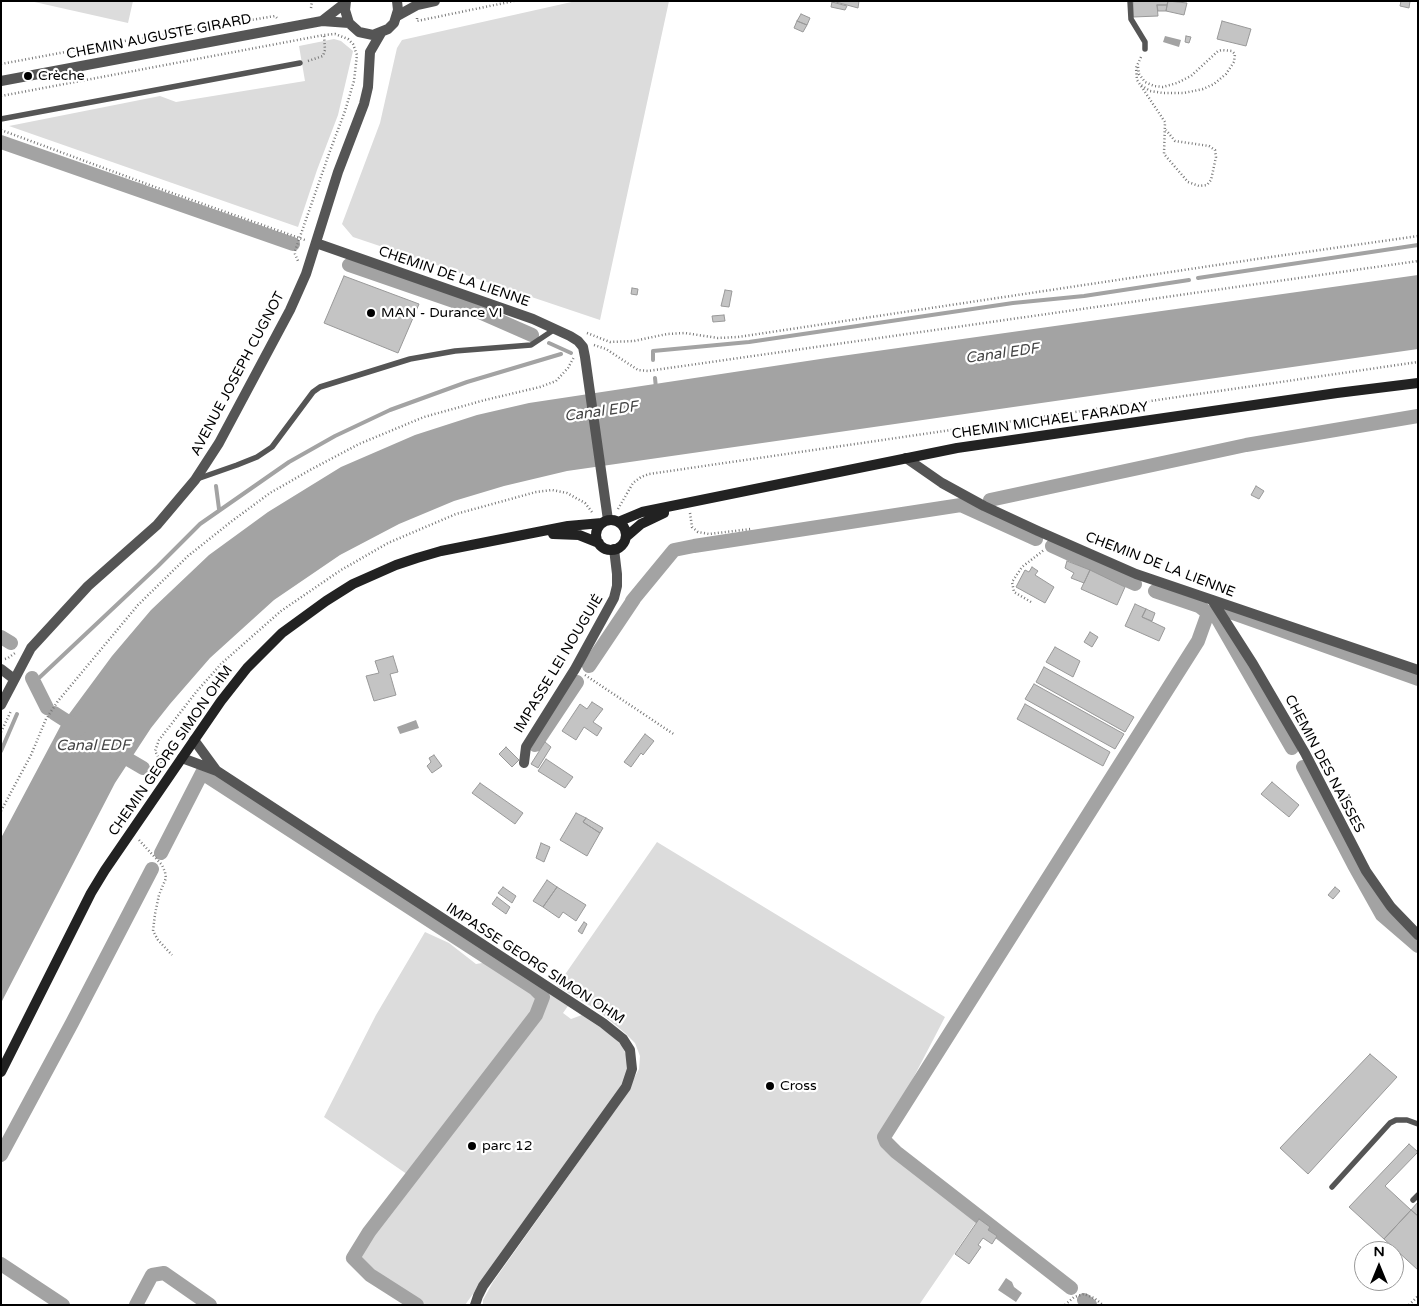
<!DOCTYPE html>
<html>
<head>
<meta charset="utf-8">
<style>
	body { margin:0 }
	#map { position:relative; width:1419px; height:1306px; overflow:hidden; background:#fff; font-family:"Varela Round",sans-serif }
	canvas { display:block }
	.frame { position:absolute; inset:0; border:2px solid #000; pointer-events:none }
	.north { position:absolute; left:1354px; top:1241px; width:50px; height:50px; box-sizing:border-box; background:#fff; border:1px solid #999; border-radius:50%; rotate:0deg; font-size:14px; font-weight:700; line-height:20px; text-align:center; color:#000 }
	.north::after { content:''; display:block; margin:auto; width:18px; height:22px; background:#000; clip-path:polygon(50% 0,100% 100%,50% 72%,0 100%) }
</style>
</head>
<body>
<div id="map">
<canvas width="1419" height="1306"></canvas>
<div class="frame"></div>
<div class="north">N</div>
</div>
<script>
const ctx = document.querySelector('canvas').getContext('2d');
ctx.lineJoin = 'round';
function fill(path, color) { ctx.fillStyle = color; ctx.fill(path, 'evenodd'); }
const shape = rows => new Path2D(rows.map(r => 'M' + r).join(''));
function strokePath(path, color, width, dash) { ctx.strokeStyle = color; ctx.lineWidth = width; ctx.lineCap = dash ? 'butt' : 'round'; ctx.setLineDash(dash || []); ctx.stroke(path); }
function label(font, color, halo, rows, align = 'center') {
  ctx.font = font + ' "Varela Round",sans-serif'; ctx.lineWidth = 4.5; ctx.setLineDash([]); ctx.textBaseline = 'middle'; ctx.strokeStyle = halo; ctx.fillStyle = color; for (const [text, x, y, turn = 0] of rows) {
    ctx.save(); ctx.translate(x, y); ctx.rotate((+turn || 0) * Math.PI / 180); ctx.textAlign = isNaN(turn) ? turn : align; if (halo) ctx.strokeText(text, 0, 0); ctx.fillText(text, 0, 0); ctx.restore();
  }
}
fill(shape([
	[30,1,133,1,128,23],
	[576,1,669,1,600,320,353,237,342,224,380,123,397,48,402,40],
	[334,39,341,41,353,51,338,115,317,170,298,227,9,126,160,96,176,102,305,81,299,46],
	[657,842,945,1017,883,1136,978,1219,919,1305,483,1305,483,1300,493,1282,621,1102,639,1069,640,1056,635,1043,625,1033,597,1010,557,986],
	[425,932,449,943,476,964,495,961,538,986,568,1006,563,1013,571,1019,582,1015,613,1036,622,1046,627,1057,629,1068,624,1084,465,1305,426,1305,357,1258,414,1179,324,1117,376,1015]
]), '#dcdcdc');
fill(shape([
	[1165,36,1181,40,1179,47,1163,42],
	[1418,275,1418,349,567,471,504,486,454,501,399,524,340,555,274,600,210,658,170,704,151,728,115,783,1,1003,1,838,61,725,112,656,151,610,209,555,268,512,341,467,415,435,477,415,529,403,827,358],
	[416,720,419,728,400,734,397,727],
	[1006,1278,1012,1282,1014,1287,1022,1293,1016,1302,998,1290]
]), '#a3a3a3');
strokePath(shape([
	[1198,278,1418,245],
	[549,343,571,353],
	[653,360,653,351,749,342,1013,303,1084,296,1189,280],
	[655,378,656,388],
	[216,486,219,509],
	[40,677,158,566,200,524,289,462,335,436,390,410,467,382,561,354],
	[1,751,17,714]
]), '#a3a3a3', 4);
strokePath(shape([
	[1,142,293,244],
	[349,265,459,303,532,335],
	[990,500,1246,445,1418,416],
	[1052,546,1135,584],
	[632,601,674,550,694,546,961,505,1036,539],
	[1227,611,1418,679],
	[1208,613,1216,616,1292,748],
	[1,637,11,643],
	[589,666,634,599],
	[32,678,47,708],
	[54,713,79,729],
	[535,745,577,682],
	[114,751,143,768],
	[1303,767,1354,865,1382,915,1418,946],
	[161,853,202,773,535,989,543,997,536,1015,369,1232,353,1258,370,1275,417,1305],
	[1,1155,72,1023,152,869],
	[1,1264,63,1305],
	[1071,1288,896,1152,886,1142,884,1137,1198,641,1208,613,1199,606,1155,591],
	[1084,1300,1090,1305],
	[136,1305,152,1275,164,1273,210,1305]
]), '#a3a3a3', 14);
const building = shape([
	[832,1,859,1,858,8,832,1],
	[1133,1,1168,1,1167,5,1157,5,1158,16,1133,17,1133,1],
	[1168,1,1187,3,1184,15,1166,11,1168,1],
	[1401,1,1410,1,1409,8,1400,6,1401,1],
	[832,2,847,6,845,10,831,7,832,2],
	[1157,5,1167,5,1166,11,1158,11,1157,5],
	[801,14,810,18,807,25,797,21,801,14],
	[797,21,807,25,803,32,794,28,797,21],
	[1222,21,1251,29,1246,46,1217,39,1222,21],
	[1186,36,1191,37,1189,43,1185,42,1186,36],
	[344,276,419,304,398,353,324,323,344,276],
	[632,288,638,289,637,295,631,294,632,288],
	[725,290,732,291,729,307,721,306,725,290],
	[724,315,725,321,713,322,712,316,724,315],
	[1256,486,1264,491,1259,499,1251,495,1256,486],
	[1067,561,1090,570,1084,583,1071,578,1074,573,1065,568,1067,561],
	[1032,567,1038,571,1035,575,1054,587,1045,603,1016,587,1025,570,1029,572,1032,567],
	[1090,570,1125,587,1117,605,1081,589,1090,570],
	[1135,604,1146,609,1142,617,1165,628,1159,641,1125,626,1135,604],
	[1146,609,1155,613,1152,621,1142,617,1146,609],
	[1090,632,1098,637,1092,647,1084,642,1090,632],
	[1055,647,1080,661,1073,677,1046,662,1055,647],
	[393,656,398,672,390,674,396,695,374,701,366,676,379,673,375,661,393,656],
	[1044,667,1134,717,1125,732,1036,682,1044,667],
	[1034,684,1124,734,1115,749,1025,699,1034,684],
	[592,702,603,709,593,722,602,728,597,736,584,727,576,740,562,731,580,704,587,709,592,702],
	[1025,704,1110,752,1103,766,1017,719,1025,704],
	[645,734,654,741,643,755,641,753,631,767,624,762,645,734],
	[545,742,551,747,538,768,531,764,545,742],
	[506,747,519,760,512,767,499,754,506,747],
	[434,755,442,766,432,773,427,766,431,762,429,758,434,755],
	[546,759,573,777,565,788,538,771,546,759],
	[1272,782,1299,805,1289,817,1261,794,1272,782],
	[480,783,523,813,515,824,472,793,480,783],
	[576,813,586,818,583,822,600,833,587,856,560,840,576,813],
	[586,818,603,828,600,833,583,822,586,818],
	[541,843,550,847,544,862,536,858,541,843],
	[547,880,557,887,543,907,533,901,547,880],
	[503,887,516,896,512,903,498,893,503,887],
	[557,887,586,905,576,921,563,912,559,918,543,907,557,887],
	[1335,887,1340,891,1333,899,1328,895,1335,887],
	[497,897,510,907,506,914,492,904,497,897],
	[584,922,587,924,582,934,578,931,584,922],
	[1370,1054,1397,1077,1308,1174,1280,1148,1370,1054],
	[1409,1144,1418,1152,1385,1186,1411,1210,1384,1239,1349,1207,1409,1144],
	[1418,1202,1418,1216,1411,1210,1418,1202],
	[1411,1210,1418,1216,1418,1270,1384,1239,1411,1210],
	[979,1219,990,1227,988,1230,997,1236,992,1244,983,1238,978,1245,981,1247,969,1264,955,1254,979,1219]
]);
fill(building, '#c4c4c4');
strokePath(building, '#999', 1);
strokePath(shape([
	[311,8,312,1],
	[417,18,417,21,514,1],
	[1141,57,1136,68,1137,80,1165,122,1164,154,1188,182,1199,186,1207,185,1211,180,1216,157,1215,150,1209,146,1175,141,1166,130],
	[308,61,323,56,325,50,324,35],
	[1,64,119,42,275,16,277,18],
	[1138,67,1139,74,1145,82,1154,86,1163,87,1177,83,1191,76,1218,51,1222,50,1232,51,1235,54,1234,62,1226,74,1214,84,1203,89,1184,93,1163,93,1150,91,1141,85],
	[1,96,324,35,335,34,348,39,353,44,357,55,354,81,345,111,330,151,295,251,295,254,298,261],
	[1,130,155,187,305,240],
	[587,333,610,342,634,341,667,334,685,333,718,338,738,337,1257,259,1418,236],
	[594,345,606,349,638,370,648,371,1418,261],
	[618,509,633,483,641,477,649,474,1418,362],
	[690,513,692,527,698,532,709,534,751,529],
	[1031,602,1014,592,1012,582,1022,567,1044,550],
	[5,659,8,658,15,653],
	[585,675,675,735],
	[1,732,11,711],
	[163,766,155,751,159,740,197,691,222,663,281,611,341,570,388,543,456,514,536,492,552,490,567,493,585,503,592,512],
	[1,811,31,755,46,719,58,701,138,605,188,556,232,521,270,493,310,470,359,444,424,417,485,400,540,387,556,381,568,368,574,357],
	[139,840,162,865,165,872,166,878,159,895,155,914,153,931,158,940,172,955],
	[1065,1305,1074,1297,1084,1294,1094,1298,1103,1305],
	[1409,1305,1418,1296]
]), '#777', 2.5, [1, 2.5]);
strokePath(shape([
	[1130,1,1131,19,1145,42,1145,49],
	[1,119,300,63],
	[197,479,237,465,257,457,272,447,313,392,320,387,410,359,455,351,531,345,555,329],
	[1332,1187,1390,1123,1396,1120,1407,1120,1418,1124],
	[1413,1200,1418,1195]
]), '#555', 5.5);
strokePath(shape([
	[397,16,417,5,435,1],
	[906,458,942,483,984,506,1038,531,1136,574,1418,670],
	[1212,600,1253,664,1305,753,1366,871,1391,907,1418,935],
	[194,740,216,770],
	[182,758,217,771,603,1023,623,1039,630,1050,632,1069,626,1087,483,1286,478,1296,475,1305],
	[524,763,526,747,575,669,614,598,617,586,617,574,614,549]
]), '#555', 10);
strokePath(shape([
	[346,1,345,10,349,23,359,32,373,35,388,29,394,23,398,10,397,1],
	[322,21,345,3],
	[1,81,322,21,349,23],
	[316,243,533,319,570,336,578,341,583,347,585,357,608,520],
	[1,669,14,679],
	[1,705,31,648,88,586,157,525,195,480,219,443,290,310,306,274,338,172,364,104,368,87,370,52,381,33]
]), '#555', 10);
strokePath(shape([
	'596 535a15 15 0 1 1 30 0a15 15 0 1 1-30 0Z',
	[618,522,642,512,957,448,1337,393,1418,383],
	[553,534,579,535,599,543],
	[626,537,641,524,664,513],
	[1,1072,91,893,105,870,221,701,247,668,282,633,326,601,353,584,396,565,417,558,441,551,568,526,602,523]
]), '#222', 10);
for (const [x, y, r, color] of [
	[28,76,5,"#000"],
	[371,313,5,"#000"],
	[770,1086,5,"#000"],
	[472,1146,5,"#000"]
]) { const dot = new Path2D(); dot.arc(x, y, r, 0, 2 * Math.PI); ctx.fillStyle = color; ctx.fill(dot); strokePath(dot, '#fff', 2); }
label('14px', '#000', '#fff', [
	["CHEMIN AUGUSTE GIRARD",159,37,-11],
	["CHEMIN DE LA LIENNE",454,277,19],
	["AVENUE JOSEPH CUGNOT",238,374,-62],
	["CHEMIN MICHAEL FARADAY",1050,421,-8],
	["CHEMIN DE LA LIENNE",1160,565,21],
	["IMPASSE LEI NOUGUIÉ",559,664,-59],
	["CHEMIN GEORG SIMON OHM",171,751,-55],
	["CHEMIN DES NAÏSSES",1324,764,62],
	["IMPASSE GEORG SIMON OHM",535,964,33]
]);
label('14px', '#000', '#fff', [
	["Crèche",38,76],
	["MAN - Durance VI",381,313],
	["Cross",780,1086],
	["parc 12",482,1146]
], 'left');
label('italic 15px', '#444', '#fff', [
	["Canal EDF",1002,354,-8],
	["Canal EDF",601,412,-8],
	["Canal EDF",93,746]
]);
</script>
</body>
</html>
